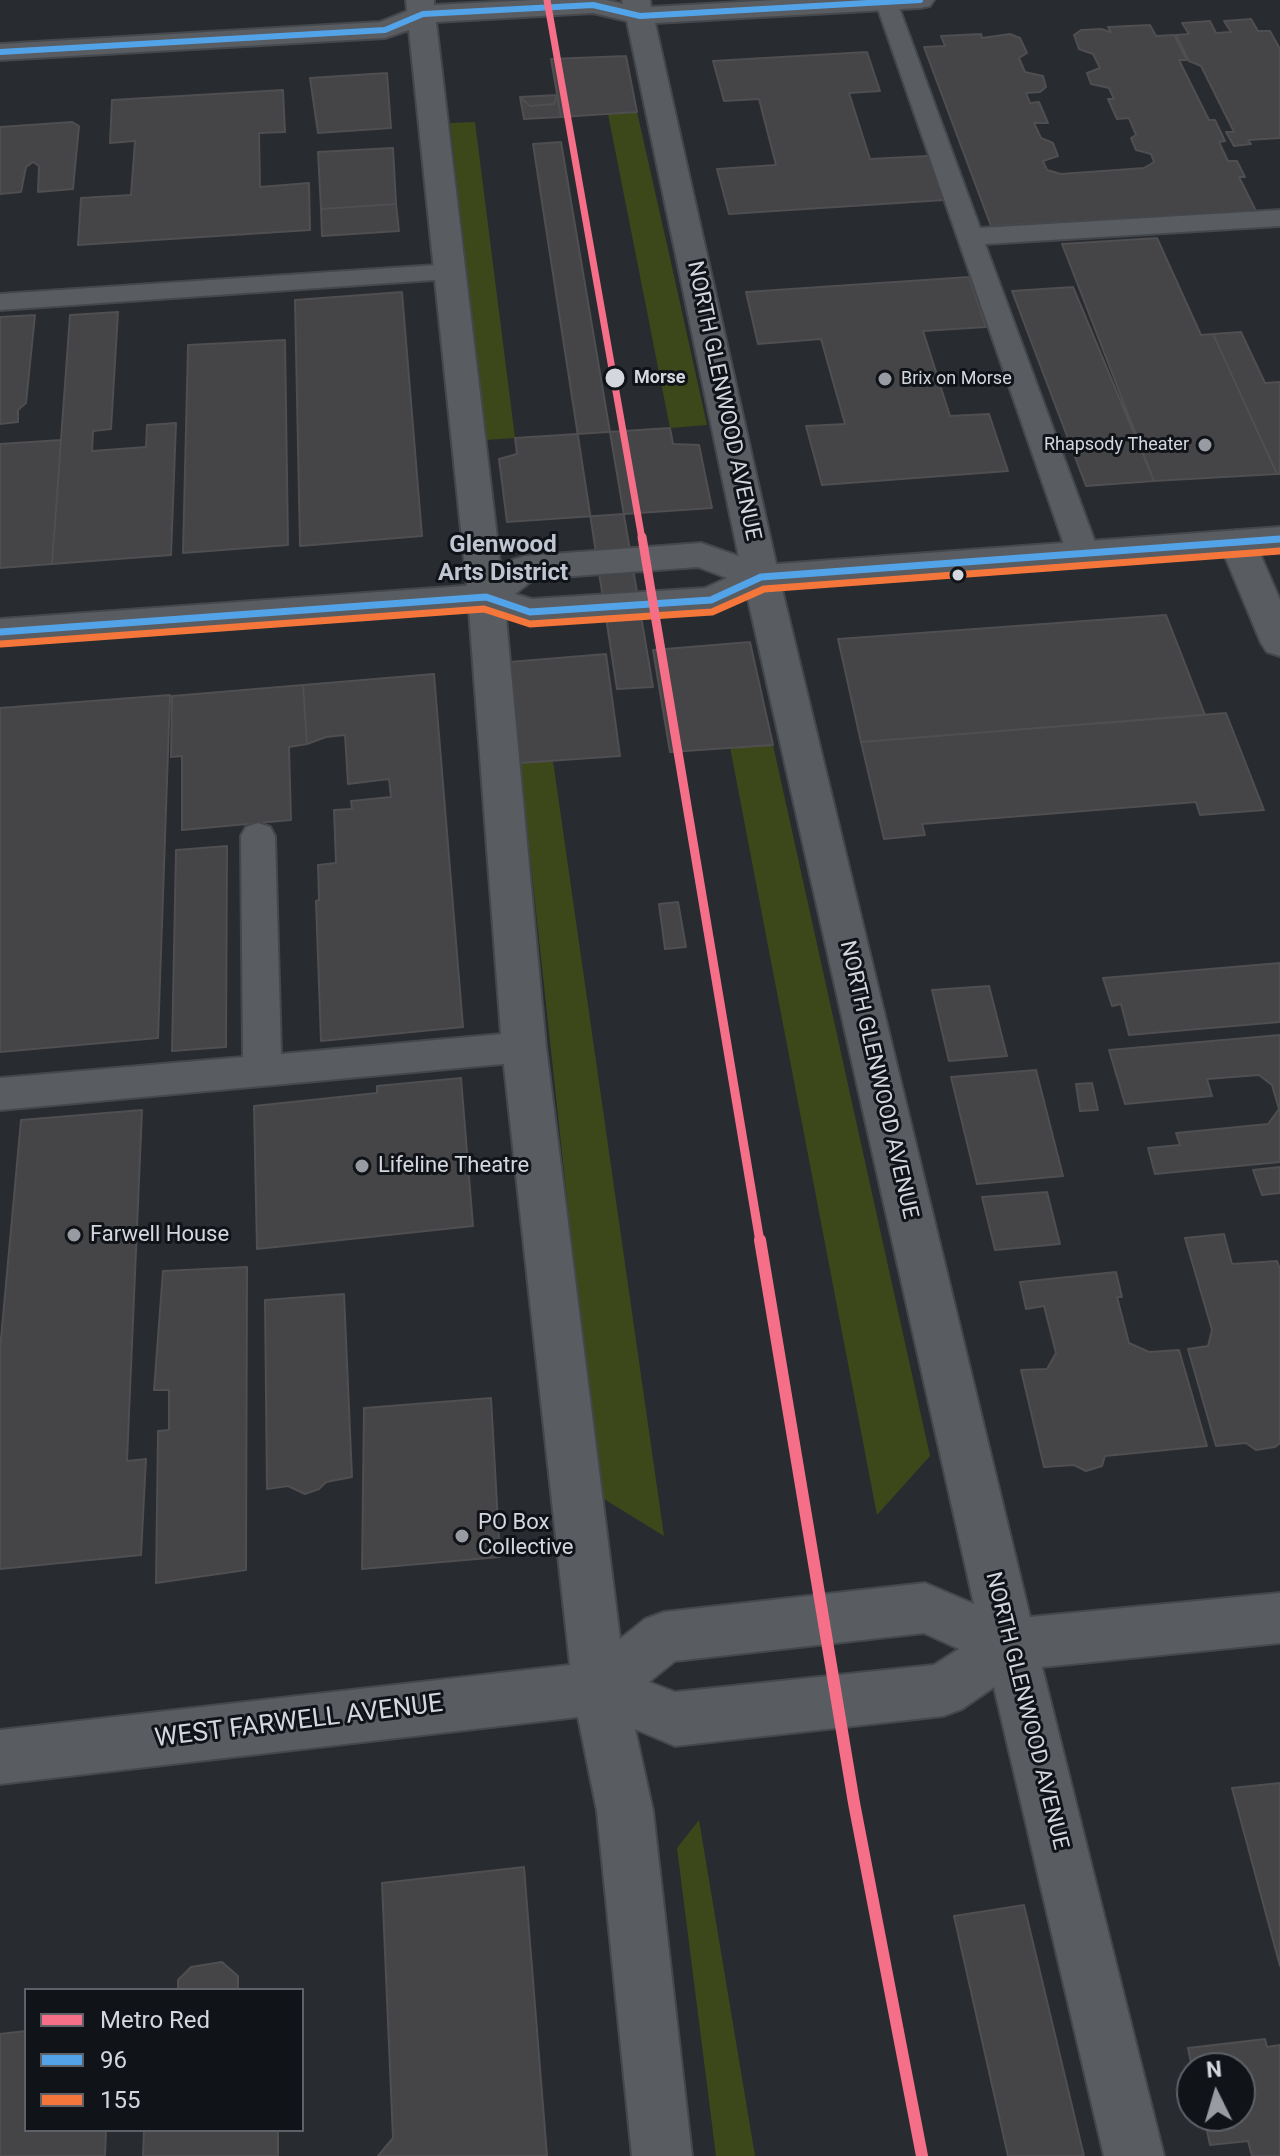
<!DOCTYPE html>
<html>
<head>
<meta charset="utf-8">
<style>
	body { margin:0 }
	#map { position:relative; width:1280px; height:2156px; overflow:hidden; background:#282b30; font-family:Roboto,sans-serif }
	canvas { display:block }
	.legend { position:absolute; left:24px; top:1988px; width:280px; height:144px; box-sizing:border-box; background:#101317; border:2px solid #5e6167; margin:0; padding:10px 14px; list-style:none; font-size:24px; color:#d4d7de }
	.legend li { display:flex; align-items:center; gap:16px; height:40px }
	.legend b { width:40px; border:2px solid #5e6167 }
	.north { position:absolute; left:1176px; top:2052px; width:80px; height:80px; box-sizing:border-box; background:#101317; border:2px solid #5e6167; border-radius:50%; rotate:355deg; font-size:22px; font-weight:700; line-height:32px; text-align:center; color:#d4d7de }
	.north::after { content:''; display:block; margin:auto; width:28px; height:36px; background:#989ba1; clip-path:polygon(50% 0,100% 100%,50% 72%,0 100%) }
</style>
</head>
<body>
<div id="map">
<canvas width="1280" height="2156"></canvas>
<ul class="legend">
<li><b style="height:10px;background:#f66f88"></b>Metro Red</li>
<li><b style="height:10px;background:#53a3e8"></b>96</li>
<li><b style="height:10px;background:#f5763a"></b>155</li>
</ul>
<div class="north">N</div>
</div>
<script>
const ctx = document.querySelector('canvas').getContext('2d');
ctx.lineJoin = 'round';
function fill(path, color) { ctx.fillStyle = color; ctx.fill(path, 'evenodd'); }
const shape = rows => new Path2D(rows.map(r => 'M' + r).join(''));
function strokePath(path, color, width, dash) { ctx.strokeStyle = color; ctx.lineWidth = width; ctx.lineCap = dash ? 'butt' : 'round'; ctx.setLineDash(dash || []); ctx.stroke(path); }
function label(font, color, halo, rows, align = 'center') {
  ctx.font = font + ' Roboto,sans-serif'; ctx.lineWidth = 6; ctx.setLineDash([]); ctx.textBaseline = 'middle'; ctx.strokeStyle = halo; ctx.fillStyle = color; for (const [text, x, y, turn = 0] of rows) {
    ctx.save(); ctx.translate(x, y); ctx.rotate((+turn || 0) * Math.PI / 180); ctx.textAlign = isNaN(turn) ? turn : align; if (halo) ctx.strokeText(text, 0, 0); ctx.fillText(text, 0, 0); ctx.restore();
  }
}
fill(shape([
	[637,112,670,258,707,425,670,428,608,114],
	[475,122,515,438,486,440,450,123],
	[773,745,930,1456,877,1515,730,747],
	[553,761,664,1536,599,1496,520,763],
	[699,1820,755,2156,716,2156,677,1848]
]), '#3d481a');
const building = shape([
	[1251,19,1258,31,1270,31,1280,49,1280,138,1248,140,1251,144,1234,146,1226,132,1234,132,1201,66,1189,61,1176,35,1189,34,1182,23,1210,21,1216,33,1231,32,1224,21,1251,19],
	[1150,25,1156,36,1174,35,1187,60,1179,60,1209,120,1215,120,1225,141,1219,142,1228,161,1237,161,1245,177,1239,177,1256,211,991,226,924,47,945,46,941,36,981,34,982,38,1010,34,1020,38,1027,53,1019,58,1025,72,1043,76,1046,87,1040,92,1026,93,1030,103,1039,102,1048,123,1034,123,1041,138,1053,143,1058,156,1043,161,1047,170,1061,174,1144,168,1154,162,1151,154,1136,150,1131,138,1136,135,1129,118,1117,119,1108,99,1114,99,1109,88,1091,84,1087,73,1100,68,1093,54,1079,49,1074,35,1081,30,1101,29,1111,32,1108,27,1150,25],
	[867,52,880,91,849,93,870,159,928,156,944,200,729,214,717,169,776,165,759,99,724,101,713,61,867,52],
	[626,56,637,112,561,117,551,59,626,56],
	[387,73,391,128,318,133,310,78,387,73],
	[283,90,285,132,259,133,260,187,309,183,310,230,78,245,81,198,131,195,135,141,110,143,112,100,283,90],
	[557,95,554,104,530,106,520,97,557,95],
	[557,95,561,117,524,119,520,97,530,106,554,104,557,95],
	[72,122,79,126,73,189,38,192,39,166,33,162,26,167,21,192,0,194,0,127,72,122],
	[561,142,653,687,617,689,533,144,561,142],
	[393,148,396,204,321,209,318,152,393,148],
	[396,204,399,231,322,236,321,209,396,204],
	[1157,238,1201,335,1213,334,1277,474,1154,481,1062,244,1157,238],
	[969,277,986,327,923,331,950,416,989,414,1008,471,822,485,806,426,845,424,821,339,758,344,746,292,969,277],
	[1073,287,1154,481,1086,486,1012,291,1073,287],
	[402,292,422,536,300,546,295,300,402,292],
	[118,312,111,429,93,431,92,451,146,447,147,425,176,423,171,555,52,564,70,315,118,312],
	[35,315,26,403,18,410,18,422,0,424,0,317,35,315],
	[1241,332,1265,383,1280,382,1280,474,1277,474,1213,334,1241,332],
	[285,340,288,545,183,553,188,345,285,340],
	[670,428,673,444,699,445,712,508,507,522,499,459,517,454,515,438,670,428],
	[61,440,52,564,0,568,0,444,61,440],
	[1166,615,1205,715,861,742,838,639,1166,615],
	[750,642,773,745,670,752,653,650,750,642],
	[606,654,620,756,520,763,509,662,606,654],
	[434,674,463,1027,321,1041,316,901,319,900,318,865,336,863,334,810,352,809,351,801,391,797,389,779,348,784,345,735,326,737,307,744,303,685,434,674],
	[303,685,307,744,289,747,291,820,182,830,182,756,171,757,172,696,303,685],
	[170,695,158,1038,0,1052,0,708,170,695],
	[1226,713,1264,810,1200,815,1196,802,922,824,925,835,884,839,861,742,1226,713],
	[227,846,226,1047,172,1051,176,850,227,846],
	[678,902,686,947,665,949,659,904,678,902],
	[1280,963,1280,1022,1129,1035,1121,1004,1112,1006,1103,978,1280,963],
	[989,986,1007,1056,949,1061,932,990,989,986],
	[1280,1035,1280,1162,1155,1174,1148,1148,1180,1145,1176,1133,1268,1124,1279,1109,1272,1085,1259,1075,1207,1079,1212,1096,1125,1104,1109,1050,1280,1035],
	[1036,1070,1063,1176,977,1184,951,1077,1036,1070],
	[461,1078,473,1226,257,1249,254,1106,377,1093,377,1086,461,1078],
	[1092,1083,1098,1110,1080,1111,1076,1084,1092,1083],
	[142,1110,127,1461,146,1459,141,1555,0,1569,0,1350,21,1120,142,1110],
	[1280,1167,1280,1193,1262,1195,1253,1170,1280,1167],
	[1047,1192,1060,1244,995,1250,982,1197,1047,1192],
	[1224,1234,1232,1264,1277,1261,1280,1269,1280,1443,1275,1447,1256,1450,1246,1443,1216,1446,1188,1349,1208,1346,1212,1330,1185,1238,1224,1234],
	[247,1267,246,1570,156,1583,158,1431,169,1430,169,1390,154,1390,163,1271,247,1267],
	[1116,1272,1122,1297,1117,1297,1129,1343,1149,1352,1179,1350,1207,1446,1105,1456,1102,1466,1086,1471,1074,1465,1044,1467,1021,1370,1047,1369,1056,1353,1044,1306,1026,1309,1020,1282,1116,1272],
	[344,1294,352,1477,326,1482,319,1489,305,1494,288,1486,267,1489,265,1300,344,1294],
	[491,1398,500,1557,362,1569,364,1408,491,1398],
	[1280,1783,1280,1966,1232,1788,1280,1783],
	[524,1867,547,2156,378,2156,393,2138,382,1883,524,1867],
	[1024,1905,1084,2156,1008,2156,954,1916,1024,1905],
	[222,1962,238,1976,238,1990,178,1990,178,1980,191,1967,222,1962],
	[26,2031,26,2130,106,2130,105,2156,0,2156,0,2034,26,2031],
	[1265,2039,1267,2047,1280,2045,1280,2156,1252,2156,1248,2141,1210,2145,1204,2116,1240,2116,1240,2068,1192,2068,1188,2048,1265,2039],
	[144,2130,278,2130,278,2156,143,2156,144,2130]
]);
fill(building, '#454447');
strokePath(building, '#4f4e50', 2);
const service = shape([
	[875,0,897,2,980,228,1280,210,1280,226,985,244,1099,553,1094,560,1083,563,1072,560,1067,553,875,0],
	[452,264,462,266,466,272,462,278,0,310,0,294,452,264],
	[258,823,270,827,275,836,281,1054,524,1032,537,1036,543,1047,537,1058,524,1062,0,1110,0,1078,243,1057,241,836,246,827,258,823]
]);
const minor = shape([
	[406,0,434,0,434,5,532,0,607,0,623,4,622,0,650,0,651,7,776,0,934,0,930,6,920,8,655,23,779,577,1030,1617,1280,1593,1280,1643,1042,1667,1164,2156,1104,2156,994,1687,962,1709,943,1716,675,1746,635,1729,653,1811,692,2156,632,2156,597,1811,578,1717,0,1784,0,1730,570,1665,502,1047,468,597,409,30,385,38,0,60,0,44,380,22,407,11,406,0],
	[593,13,627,21,743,577,974,1604,925,1583,664,1612,645,1619,620,1639,546,1047,504,597,436,22,593,13],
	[924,1633,959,1649,934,1665,675,1692,649,1682,675,1661,924,1633],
	[1237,530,1250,534,1255,542,1280,600,1280,656,1267,652,1261,643,1219,542,1224,534,1237,530]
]);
const tertiary = shape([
	[1280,527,1280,551,767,589,711,612,530,624,484,609,0,645,0,619,477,585,512,560,525,556,701,543,764,565,1280,527],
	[698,567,727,578,705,588,532,599,515,594,534,579,698,567]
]);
strokePath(service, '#44474b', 4);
strokePath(minor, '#44474b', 4);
strokePath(tertiary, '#44474b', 4);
fill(service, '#595c60');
fill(minor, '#595c60');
fill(tertiary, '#595c60');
strokePath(shape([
	[0,52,385,30,423,14,593,5,640,16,920,0],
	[1273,539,1280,539]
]), '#53a3e8', 6);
strokePath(shape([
	[0,632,486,597,530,612,711,600,761,577,1280,539]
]), '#53a3e8', 7);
strokePath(shape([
	[1,644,484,609,530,624,712,612,764,589,1280,551]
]), '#f5763a', 7);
strokePath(shape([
	[547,0,642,539]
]), '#f66f88', 7);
strokePath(shape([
	[642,537,760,1242]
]), '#f66f88', 9);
strokePath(shape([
	[760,1240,854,1803,922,2156]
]), '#f66f88', 12);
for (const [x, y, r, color] of [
	[615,378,11,"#d4d7de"],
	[885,379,8,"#989ba1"],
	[1205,445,8,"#989ba1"],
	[958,575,7,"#d4d7de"],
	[362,1166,8,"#989ba1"],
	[74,1235,8,"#989ba1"],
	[462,1536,8,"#989ba1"]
]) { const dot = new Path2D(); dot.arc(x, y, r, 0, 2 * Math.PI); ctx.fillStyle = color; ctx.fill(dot); strokePath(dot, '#101317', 3); }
label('bold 18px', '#d4d7de', '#101317', [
	["Morse",634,378]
], 'left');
label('18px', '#d4d7de', '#101317', [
	["Brix on Morse",901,379],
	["Rhapsody Theater",1189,445,"right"]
], 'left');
label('22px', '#d4d7de', '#101317', [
	["NORTH GLENWOOD AVENUE",723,401,78],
	["NORTH GLENWOOD AVENUE",878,1080,77],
	["NORTH GLENWOOD AVENUE",1026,1711,76]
]);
label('22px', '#d4d7de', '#101317', [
	["Lifeline Theatre",378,1166],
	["Farwell House",90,1235],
	["PO Box",478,1523],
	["Collective",478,1548]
], 'left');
label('bold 24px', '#bfc6d2', '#101317', [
	["Glenwood",503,546],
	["Arts District",503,574]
]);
label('26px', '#d4d7de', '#101317', [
	["WEST FARWELL AVENUE",299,1722,-7]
]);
</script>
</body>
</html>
